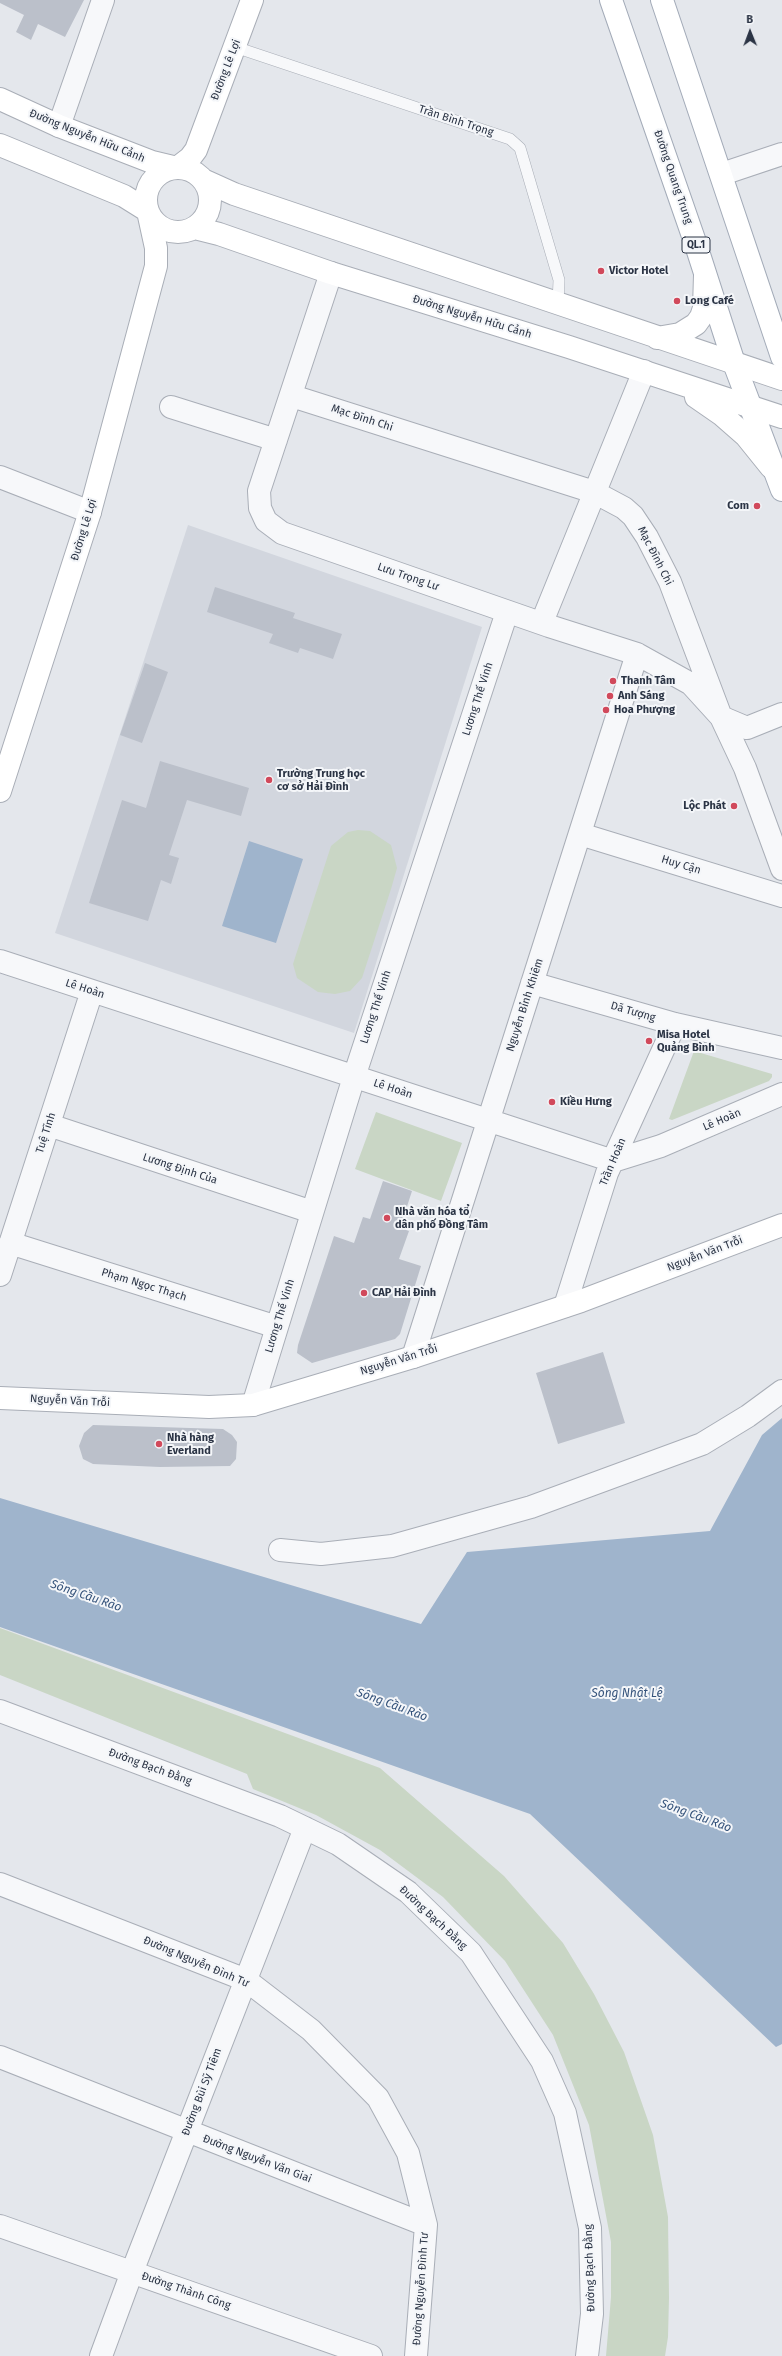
<!DOCTYPE html>
<html>
<head>
<meta charset="utf-8">
<style>
	body { margin:0 }
	#map { position:relative; width:782px; height:2356px; overflow:hidden; background:#e4e7ec; font-family:"Fira Sans",sans-serif }
	canvas { display:block }
	.north { position:absolute; left:730px; top:12px; width:40px; height:40px; -webkit-text-stroke:3px #f4f6f9; paint-order:stroke; rotate:359deg; font-size:11px; font-weight:700; line-height:16px; text-align:center; color:#2b3445 }
	.north::after { content:''; display:block; margin:auto; width:14px; height:18px; background:#2b3445; clip-path:polygon(50% 0,100% 100%,50% 72%,0 100%) }
</style>
</head>
<body>
<div id="map">
<canvas width="782" height="2356"></canvas>
<div class="north">B</div>
</div>
<script>
const ctx = document.querySelector('canvas').getContext('2d');
ctx.lineJoin = 'round';
function fill(path, color) { ctx.fillStyle = color; ctx.fill(path, 'evenodd'); }
const shape = rows => new Path2D(rows.map(r => 'M' + r).join(''));
function strokePath(path, color, width, dash) { ctx.strokeStyle = color; ctx.lineWidth = width; ctx.lineCap = dash ? 'butt' : 'round'; ctx.setLineDash(dash || []); ctx.stroke(path); }
function label(font, color, halo, rows, align = 'center') {
  ctx.font = font + ' "Fira Sans",sans-serif'; ctx.lineWidth = 4; ctx.setLineDash([]); ctx.textBaseline = 'middle'; ctx.strokeStyle = halo; ctx.fillStyle = color; for (const [text, x, y, turn = 0] of rows) {
    ctx.save(); ctx.translate(x, y); ctx.rotate((+turn || 0) * Math.PI / 180); ctx.textAlign = isNaN(turn) ? turn : align; if (halo) ctx.strokeText(text, 0, 0); ctx.fillText(text, 0, 0); ctx.restore();
  }
}
fill(shape([
	[188,525,482,627,354,1033,55,933]
]), '#d2d6de');
fill(shape([
	[358,830,370,831,391,845,397,868,391,889,362,978,350,991,335,994,318,992,297,978,293,964,331,846,348,832],
	[694,1051,772,1074,772,1077,769,1081,672,1120,669,1119],
	[376,1112,462,1143,441,1201,355,1169],
	[0,1628,380,1768,504,1876,563,1943,594,1994,624,2052,653,2135,668,2217,669,2298,668,2337,665,2356,606,2356,611,2297,611,2242,589,2125,553,2035,505,1961,443,1897,380,1850,316,1815,253,1789,247,1774,0,1675]
]), '#c9d6c5');
fill(shape([
	[249,841,303,859,276,943,222,926],
	[782,1418,782,2044,776,2047,530,1814,0,1627,0,1498,421,1624,467,1552,710,1531,762,1435]
]), '#9fb4cc');
fill(shape([
	[0,0,84,0,65,37,38,24,31,40,16,32,24,15,0,3],
	[215,587,295,613,293,618,342,634,333,659,300,648,298,653,269,643,273,634,207,612],
	[145,663,168,672,142,743,120,735],
	[160,761,249,788,241,816,187,800,169,855,179,858,171,884,161,880,148,921,89,903,122,800,146,808],
	[383,1181,412,1191,400,1228,409,1231,399,1259,421,1266,400,1334,395,1339,312,1363,297,1353,298,1345,334,1236,354,1243,363,1217,370,1219],
	[603,1352,625,1423,558,1444,536,1373],
	[93,1425,223,1429,232,1435,237,1442,236,1459,230,1466,160,1467,93,1464,83,1459,79,1446,84,1433]
]), '#bbc0ca');
const lane = shape([
	[235,47,510,139,520,148,559,280,558,304]
]);
const street = shape([
	[59,126,103,0],
	[722,174,782,154],
	[331,273,259,491,260,508,266,521,282,533,549,626,637,654,691,684,721,717,747,728,782,714],
	[292,396,594,492,624,508,633,516,647,537,670,582,721,717,745,768,782,869],
	[171,407,276,440],
	[0,477,90,512],
	[542,622,644,371],
	[580,834,782,896],
	[0,961,613,1161,661,1146,782,1094],
	[532,983,675,1024,782,1048],
	[49,1125,312,1212],
	[10,1243,277,1327],
	[0,1275,92,991],
	[565,1306,607,1173,675,1024],
	[413,1357,637,654],
	[253,1405,354,1077,507,612],
	[280,1550,321,1554,392,1546,531,1507,702,1444,748,1416,782,1391],
	[0,1711,280,1816,338,1844,408,1892,471,1953,542,2061,565,2113,590,2228,592,2314,587,2356],
	[0,1884,246,1980,311,2030,378,2098,408,2153,426,2225,416,2356],
	[0,2057,426,2225],
	[0,2226,371,2356],
	[101,2356,132,2272,305,1828]
]);
const secondary = shape([
	[0,99,59,126,152,162,177,168],
	[0,145,124,196,148,211],
	'146 200a32 32 0 1 1 64 0a32 32 0 1 1-64 0Z',
	[177,168,190,158,196,150,252,0],
	[203,180,234,194,782,379],
	[195,228,219,234,331,273,569,347,782,417],
	[657,338,680,334,696,324,701,317,704,308,705,275],
	[696,397,722,415,746,436,771,467],
	[0,791,90,512,156,266,156,248,149,216],
	[0,1398,209,1407,253,1405,413,1357,581,1301,782,1225]
]);
const primary = shape([
	[611,0,695,242,734,363,782,490],
	[662,0,782,357]
]);
strokePath(lane, '#a9aeb7', 12);
strokePath(street, '#a9aeb7', 24);
strokePath(secondary, '#a9aeb7', 24);
strokePath(primary, '#a3abb8', 24);
strokePath(lane, '#f7f8fa', 11);
strokePath(street, '#f7f8fa', 22);
strokePath(secondary, '#fff', 22);
strokePath(primary, '#fff', 22);
for (const [x, y, r, color] of [
	[601,271,4,"#d1495b"],
	[677,301,4,"#d1495b"],
	[757,506,4,"#d1495b"],
	[613,681,4,"#d1495b"],
	[610,696,4,"#d1495b"],
	[606,710,4,"#d1495b"],
	[269,780,4,"#d1495b"],
	[734,806,4,"#d1495b"],
	[649,1041,4,"#d1495b"],
	[552,1102,4,"#d1495b"],
	[387,1218,4,"#d1495b"],
	[364,1293,4,"#d1495b"],
	[159,1444,4,"#d1495b"]
]) { const dot = new Path2D(); dot.arc(x, y, r, 0, 2 * Math.PI); ctx.fillStyle = color; ctx.fill(dot); strokePath(dot, '#f4f6f9', 1.5); }
for (const [x, y, w] of [
	[696,245,28]
]) { const box = new Path2D(); box.roundRect(x - w / 2, y - 8, w, 16, 3); ctx.fillStyle = '#f4f6f9'; ctx.fill(box); strokePath(box, '#2b3445', 1); }
label('bold 10px', '#2b3445', null, [
	["QL.1",696,245]
]);
label('11px', '#2b3445', '#f4f6f9', [
	["Đường Lê Lợi",226,70,-69],
	["Trần Bình Trọng",456,121,18],
	["Đường Nguyễn Hữu Cảnh",87,136,22],
	["Đường Quang Trung",673,177,71],
	["Đường Nguyễn Hữu Cảnh",472,317,17],
	["Mạc Đĩnh Chi",362,418,18],
	["Đường Lê Lợi",84,530,-73],
	["Mạc Đĩnh Chi",655,556,63],
	["Lưu Trọng Lư",408,577,19],
	["Lương Thế Vinh",478,699,-72],
	["Huy Cận",681,865,17],
	["Lê Hoàn",85,989,18],
	["Nguyễn Bỉnh Khiêm",525,1005,-72],
	["Lương Thế Vinh",376,1007,-72],
	["Dã Tượng",633,1012,16],
	["Lê Hoàn",393,1089,18],
	["Lê Hoàn",722,1120,-23],
	["Tuệ Tĩnh",46,1133,-72],
	["Trần Hoàn",613,1162,-67],
	["Lương Định Của",180,1169,18],
	["Nguyễn Văn Trỗi",705,1254,-21],
	["Phạm Ngọc Thạch",144,1285,17],
	["Lương Thế Vinh",280,1316,-73],
	["Nguyễn Văn Trỗi",399,1360,-17],
	["Nguyễn Văn Trỗi",70,1401,3],
	["Đường Bạch Đằng",150,1767,20],
	["Đường Bạch Đằng",433,1918,43],
	["Đường Nguyễn Đình Tư",196,1962,23],
	["Đường Bùi Sỹ Tiêm",202,2092,-69],
	["Đường Nguyễn Văn Giai",257,2159,21],
	["Đường Bạch Đằng",590,2268,-92],
	["Đường Nguyễn Đình Tư",421,2289,-86],
	["Đường Thành Công",186,2291,19]
]);
label('bold 11px', '#2b3445', '#f4f6f9', [
	["Victor Hotel",609,271],
	["Long Café",685,301],
	["Com",749,506,"right"],
	["Thanh Tâm",621,681],
	["Anh Sáng",618,696],
	["Hoa Phượng",614,710],
	["Trường Trung học",277,774],
	["cơ sở Hải Đình",277,787],
	["Lộc Phát",726,806,"right"],
	["Misa Hotel",657,1035],
	["Quảng Bình",657,1048],
	["Kiều Hưng",560,1102],
	["Nhà văn hóa tổ",395,1212],
	["dân phố Đồng Tâm",395,1225],
	["CAP Hải Đình",372,1293],
	["Nhà hàng",167,1438],
	["Everland",167,1451]
], 'left');
label('italic 12px', '#34527a', '#f4f6f9', [
	["Sông Cầu Rào",86,1596,19],
	["Sông Nhật Lệ",627,1694],
	["Sông Cầu Rào",392,1705,20],
	["Sông Cầu Rào",696,1816,20]
]);
</script>
</body>
</html>
